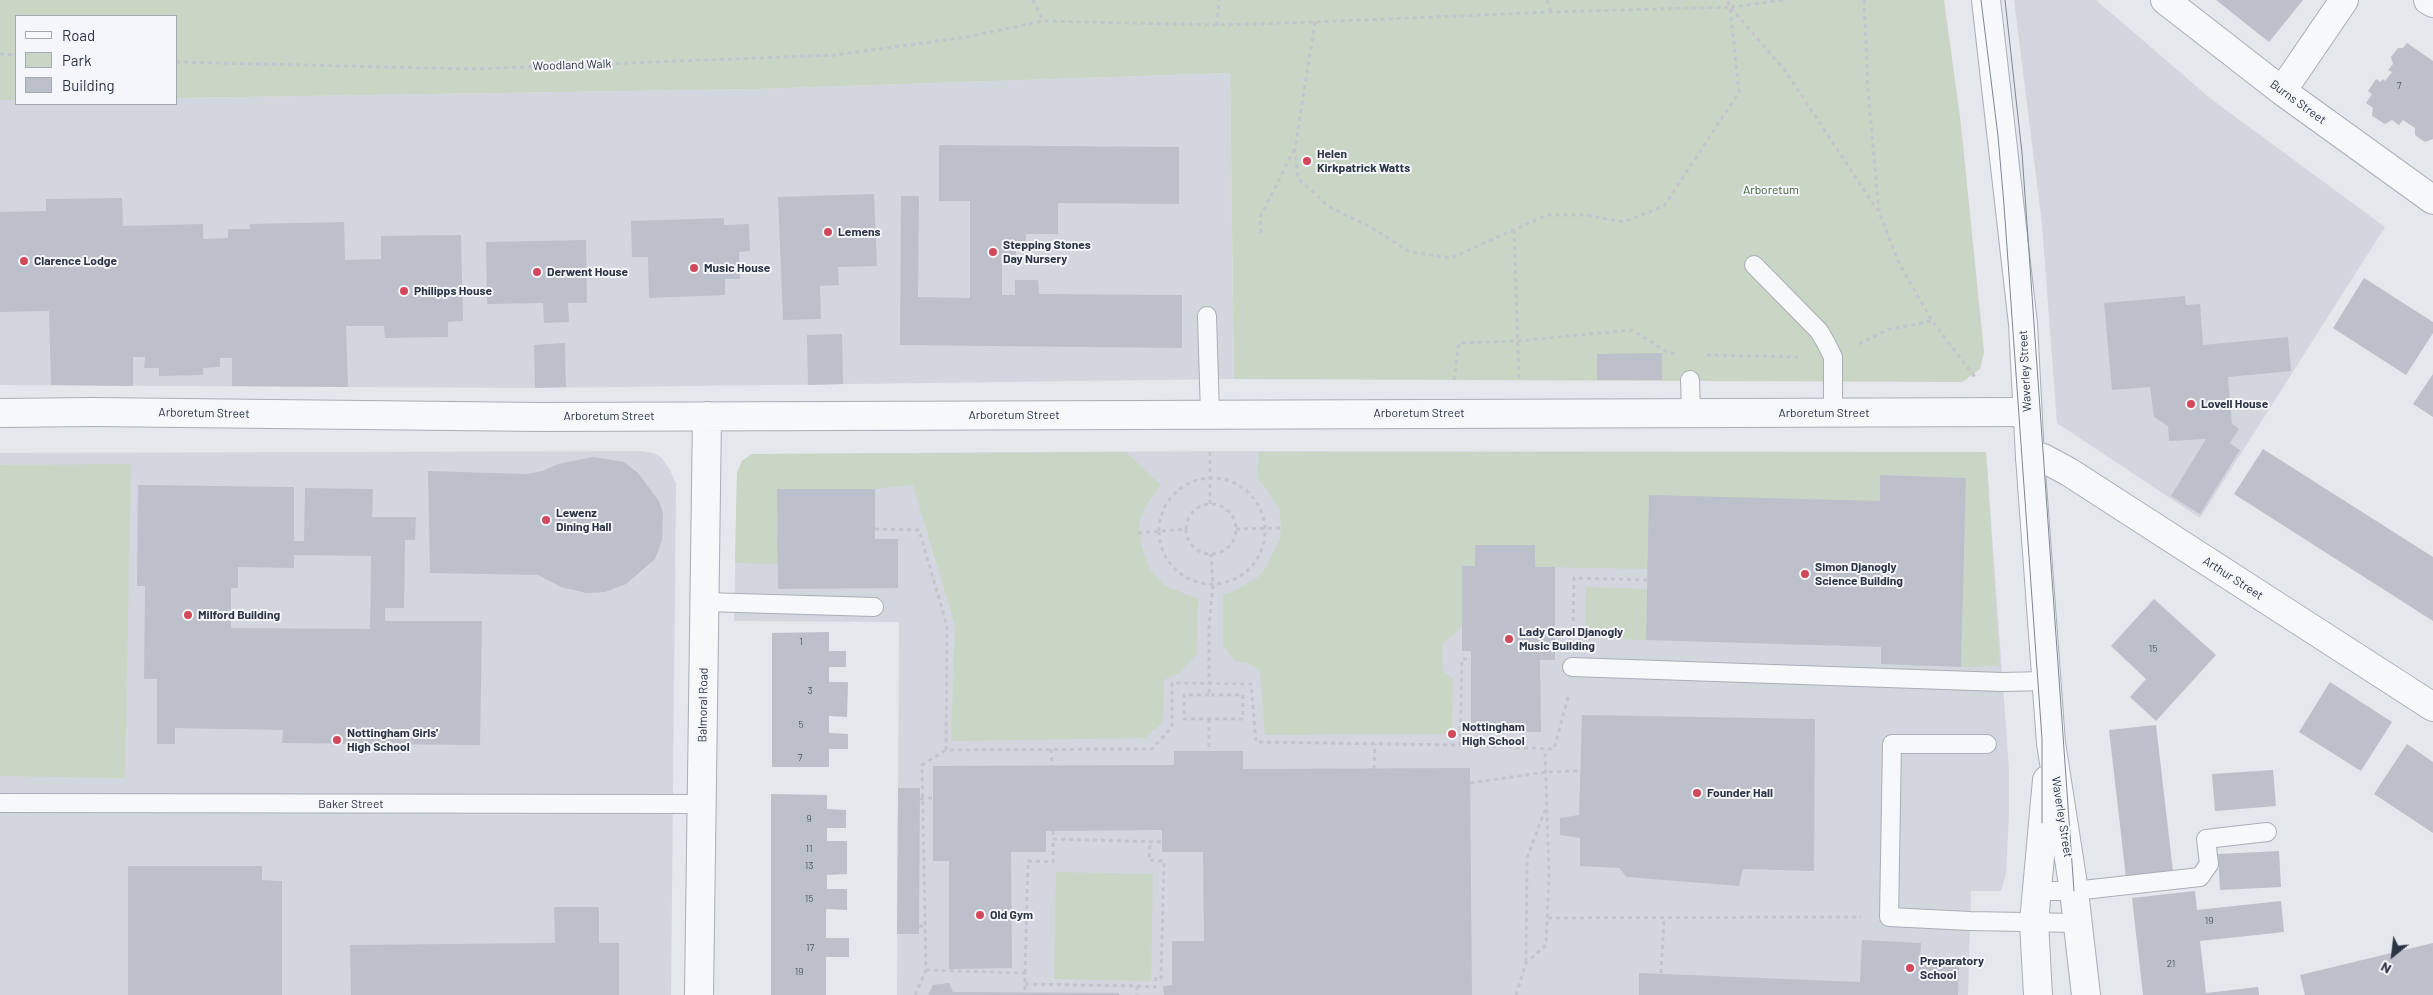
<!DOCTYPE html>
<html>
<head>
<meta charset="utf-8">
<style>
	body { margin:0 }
	#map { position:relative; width:2433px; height:995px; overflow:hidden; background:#e4e7ec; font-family:Barlow,sans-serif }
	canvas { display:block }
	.legend { position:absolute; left:15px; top:15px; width:162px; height:90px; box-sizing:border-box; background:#f4f6f9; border:1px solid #a4a8b1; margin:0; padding:6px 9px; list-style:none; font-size:15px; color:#2b3445 }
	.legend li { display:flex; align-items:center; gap:10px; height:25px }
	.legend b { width:25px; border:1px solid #a4a8b1 }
	.north { position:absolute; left:2368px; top:930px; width:50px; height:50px; -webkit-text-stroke:4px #f4f6f9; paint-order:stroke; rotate:209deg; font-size:14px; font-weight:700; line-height:20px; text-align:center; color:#2b3445 }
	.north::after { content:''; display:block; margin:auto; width:18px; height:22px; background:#2b3445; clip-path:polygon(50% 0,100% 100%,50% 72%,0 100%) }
</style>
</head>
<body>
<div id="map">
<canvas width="2433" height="995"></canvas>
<ul class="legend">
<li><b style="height:6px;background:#f7f8fa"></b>Road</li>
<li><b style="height:14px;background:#c9d6c5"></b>Park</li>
<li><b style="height:14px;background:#bbc0ca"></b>Building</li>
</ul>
<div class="north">N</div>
</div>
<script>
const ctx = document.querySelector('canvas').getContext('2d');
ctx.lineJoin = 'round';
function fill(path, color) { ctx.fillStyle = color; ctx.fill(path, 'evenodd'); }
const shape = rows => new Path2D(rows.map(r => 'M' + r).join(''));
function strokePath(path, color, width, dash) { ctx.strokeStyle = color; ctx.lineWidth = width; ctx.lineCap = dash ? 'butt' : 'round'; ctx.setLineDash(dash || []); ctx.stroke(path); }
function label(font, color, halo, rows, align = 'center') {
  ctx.font = font + ' Barlow,sans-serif'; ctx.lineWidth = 4; ctx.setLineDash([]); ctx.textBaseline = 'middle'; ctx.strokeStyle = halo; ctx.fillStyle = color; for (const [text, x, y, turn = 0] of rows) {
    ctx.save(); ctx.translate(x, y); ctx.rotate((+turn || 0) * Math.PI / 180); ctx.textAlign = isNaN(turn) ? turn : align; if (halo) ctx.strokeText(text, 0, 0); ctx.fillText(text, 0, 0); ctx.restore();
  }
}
fill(shape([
	[2014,0,2096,0,2211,99,2385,227,2200,518,2057,423,2042,224],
	[1230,73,1234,379,535,388,0,385,0,100,16,100,16,104,176,104,176,98,756,89],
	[640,451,653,453,661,457,670,470,676,484,671,995,0,995,0,453],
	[1210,451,1986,452,2009,770,2009,815,2006,874,2001,891,1971,891,1968,995,897,995,899,622,734,621,737,473,742,461,752,454]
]), '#d2d6de');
fill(shape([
	[0,0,1944,0,1961,125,1984,352,1980,369,1962,382,1234,379,1230,73,756,89,176,98,176,16,16,16,16,100,0,100],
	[1126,452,1160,485,1145,507,1139,523,1142,548,1149,568,1165,586,1198,599,1197,654,1178,674,1164,680,1163,722,1145,738,951,741,955,625,913,485,875,489,778,489,778,564,735,563,737,473,742,461,752,454],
	[1259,452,1986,452,2000,666,1961,667,1966,478,1881,475,1880,501,1648,569,1535,567,1535,545,1475,545,1475,566,1462,567,1462,627,1442,644,1443,671,1453,679,1452,734,1265,735,1260,671,1249,663,1236,662,1223,645,1223,594,1233,592,1257,578,1267,565,1280,539,1281,523,1279,509,1269,493,1257,478],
	[131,464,125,778,0,776,0,465],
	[1586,587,1647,589,1646,640,1585,638],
	[1056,872,1153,874,1151,981,1054,979]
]), '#c9d6c5');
fill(shape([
	[2216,0,2303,0,2269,42],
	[2407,43,2433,61,2433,139,2425,142,2415,135,2415,128,2403,120,2399,125,2392,120,2385,124,2372,116,2373,108,2366,103,2372,94,2368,91,2376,79,2380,82,2383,79,2385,81,2392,72,2388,70,2393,64,2391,57,2398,48,2403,48],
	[939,145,1179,147,1179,204,1058,203,1058,234,1026,234,1026,245,1016,246,1016,257,1002,257,1002,295,1015,295,1015,280,1038,280,1039,294,1182,295,1182,348,900,345,901,196,919,196,918,297,970,298,970,201,939,201],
	[874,194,877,266,838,267,839,285,820,286,821,319,783,320,778,197],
	[122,198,123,226,203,224,203,239,228,238,228,229,250,229,250,224,344,222,345,260,381,259,381,236,461,235,463,321,448,322,448,337,385,338,384,326,346,326,348,387,232,386,232,358,220,358,220,367,203,368,203,375,159,376,159,368,144,368,145,357,133,357,133,386,51,385,49,311,0,312,0,212,46,211,46,199],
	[724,218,724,225,749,224,750,251,739,252,740,279,725,279,725,295,649,298,648,257,632,257,631,221],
	[586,240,587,303,568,303,569,322,544,323,543,303,487,304,486,242],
	[2364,278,2433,322,2433,333,2406,375,2333,328],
	[2185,296,2186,305,2200,304,2203,345,2288,337,2291,371,2228,377,2232,424,2239,429,2230,443,2240,450,2200,514,2171,496,2206,439,2169,441,2168,426,2154,417,2150,387,2112,390,2104,303],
	[842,334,843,384,808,385,807,335],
	[565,343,566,387,535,388,534,345],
	[1662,353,1662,380,1597,380,1597,354],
	[2433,374,2433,417,2413,404],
	[2263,449,2433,557,2433,621,2234,494],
	[593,457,624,462,638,473,659,501,663,513,662,540,655,559,626,584,605,592,586,593,561,587,538,575,430,573,428,471,527,474,542,471,558,464],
	[1880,475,1966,478,1961,667,1881,664,1881,647,1646,640,1649,495,1880,501],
	[138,485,294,487,294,541,304,541,305,488,373,489,372,517,416,517,415,540,405,540,404,608,385,608,385,621,482,621,480,745,282,743,283,730,175,728,175,744,157,744,157,679,144,679,145,586,137,586],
	[294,555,371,556,370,629,231,628,231,588,238,588,238,567,294,568],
	[777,489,875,489,875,539,898,539,898,588,778,589],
	[1475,545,1535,545,1535,567,1555,567,1555,660,1540,660,1541,732,1471,732,1471,651,1462,651,1462,566,1475,566],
	[2154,599,2216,655,2156,721,2130,697,2146,679,2111,646],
	[829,632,829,651,846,651,846,667,829,667,829,682,848,682,847,717,829,716,829,733,848,734,848,749,829,749,829,767,772,767,772,633],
	[2330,682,2392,722,2361,771,2299,732],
	[1582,715,1815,719,1814,871,1743,869,1739,886,1627,877,1619,868,1580,866,1580,838,1560,835,1560,818,1579,815],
	[2156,725,2174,880,2127,886,2109,730],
	[2407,744,2433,762,2433,833,2374,794],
	[1174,751,1243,751,1243,769,1470,768,1472,995,1164,995,1163,986,1172,985,1172,941,1204,941,1203,852,1162,852,1162,830,1046,831,1046,852,1011,852,1012,968,949,969,949,861,933,861,933,766,1174,765],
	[2273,770,2276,806,2215,811,2212,774],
	[898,788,920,788,919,934,897,934],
	[771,794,827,795,827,809,846,810,846,828,827,828,827,841,847,841,847,874,827,875,827,889,847,889,847,910,826,909,826,938,849,938,849,957,826,957,826,995,771,995],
	[2279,851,2281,887,2220,890,2218,854],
	[128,866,262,866,262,880,282,881,282,995,128,995],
	[2195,891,2197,910,2281,901,2284,932,2200,941,2206,993,2258,987,2259,995,2143,995,2132,898],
	[554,907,599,907,599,943,619,943,619,995,351,995,350,945,555,943],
	[1862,940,1921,943,1920,961,1959,963,1958,995,1639,995,1639,973,1860,982],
	[2433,943,2433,995,2305,995,2300,975],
	[949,983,953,992,1119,993,1119,995,928,995,933,985]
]), '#bbc0ca');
const service = shape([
	[1754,265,1819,331,1826,343,1833,357,1833,412],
	[1207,316,1210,414],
	[1690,380,1691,413],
	[705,602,874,607],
	[1572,667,2002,682,2047,681],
	[1987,744,1892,744,1889,917,1970,921,2077,923],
	[0,803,701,804],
	[2036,891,2074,891,2200,877,2209,864,2206,839,2267,832]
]);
const minor = shape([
	[2165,0,2282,91,2433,200],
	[2428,0,2433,3],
	[2282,91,2344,0],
	[0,413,93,412,541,417,2027,412],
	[2030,457,2043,458,2069,472,2433,707],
	[699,995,707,416]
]);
const tertiary = shape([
	[1986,0,2023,324,2030,457,2051,743,2074,891,2086,995],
	[2038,995,2034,922,2047,780]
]);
strokePath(service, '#a9aeb7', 20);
strokePath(minor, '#a9aeb7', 30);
strokePath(tertiary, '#a9aeb7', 30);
strokePath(shape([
	[1033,0,1043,21],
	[1547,0,1551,12],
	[1864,0,1868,90,1879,212,1898,261,1932,321,1975,377],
	[1731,7,1784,0],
	[1731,8,1784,69,1878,211],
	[1315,22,1295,148,1298,178,1328,206,1372,228,1410,252,1451,258,1547,215,1586,215,1624,222,1664,206,1739,92,1730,7],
	[1217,25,1219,0],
	[0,54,16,55],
	[176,62,472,69,835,55,967,37,1043,21,1217,25,1315,22,1551,12,1730,7,1727,0],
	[1514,230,1519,379],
	[1261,233,1260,217,1295,148],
	[1859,344,1887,330,1932,321],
	[1707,355,1798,357],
	[1454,380,1459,343,1517,341,1632,330,1669,353,1676,353],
	'1159 531a53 53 0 1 1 106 0a53 53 0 1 1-106 0Z',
	[1210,504,1210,450],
	'1186 529a25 25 0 1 1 50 0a25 25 0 1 1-50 0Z',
	[875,529,919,530,947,626,946,750,1152,749,1172,727,1172,683,1251,684,1256,742,1460,745,1462,659,1471,659],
	[1236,529,1281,528],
	[1138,533,1186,529],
	[1573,637,1574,578,1647,580],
	[1209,695,1184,695,1184,719,1243,719,1243,695,1209,695,1209,625,1213,585,1211,554],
	[1209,719,1209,751],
	[1460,745,1554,749,1568,697],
	[1051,749,1052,766],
	[1374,769,1375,744],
	[1470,783,1546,772,1580,771],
	[920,799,932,798],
	[1053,831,1053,839,1162,842],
	[1548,918,1861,917],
	[919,926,925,926],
	[1526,962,1527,858,1545,810],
	[926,970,1025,973,1025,992],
	[1025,973,1028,861,1053,862,1053,839],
	[1661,973,1664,918],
	[1025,984,1137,986,1137,995],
	[1137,986,1155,987,1156,977,1161,978,1164,861,1149,860,1150,842],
	[915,995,926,970,922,765,946,750],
	[1516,995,1526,963,1546,945,1549,876,1545,749]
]), '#c2c5cb', 3, [4, 4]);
strokePath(service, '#f7f8fa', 18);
strokePath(minor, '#f7f8fa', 28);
strokePath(tertiary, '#f7f8fa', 28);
strokePath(shape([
	[1981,0,1998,136,2004,205,2042,739,2042,823],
	[2005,0,2022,153,2074,891]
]), '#7d8696', 1);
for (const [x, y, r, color] of [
	[1307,161,5,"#d1495b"],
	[828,232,5,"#d1495b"],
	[993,252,5,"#d1495b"],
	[24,261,5,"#d1495b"],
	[694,268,5,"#d1495b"],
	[537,272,5,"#d1495b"],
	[404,291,5,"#d1495b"],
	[2191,404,5,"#d1495b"],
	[546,520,5,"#d1495b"],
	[1805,574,5,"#d1495b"],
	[188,615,5,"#d1495b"],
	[1509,639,5,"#d1495b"],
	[1452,734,5,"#d1495b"],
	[337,740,5,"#d1495b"],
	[1697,793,5,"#d1495b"],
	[980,915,5,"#d1495b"],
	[1910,968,5,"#d1495b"]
]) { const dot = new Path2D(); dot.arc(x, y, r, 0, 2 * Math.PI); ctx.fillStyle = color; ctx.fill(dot); strokePath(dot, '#f4f6f9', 2); }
label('10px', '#4f5766', null, [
	["7",2399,86],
	["1",801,642],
	["15",2153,649],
	["3",810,691],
	["5",801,725],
	["7",800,758],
	["9",809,819],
	["11",809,849],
	["13",809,866],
	["15",809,899],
	["19",2209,921],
	["17",810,948],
	["21",2171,964],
	["19",799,972]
]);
label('12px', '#2b3445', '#f4f6f9', [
	["Woodland Walk",572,65,-2],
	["Burns Street",2298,102,36],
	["Waverley Street",2025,371,-93],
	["Arboretum Street",204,413,1],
	["Arboretum Street",1419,413],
	["Arboretum Street",1824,413],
	["Arboretum Street",1014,415],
	["Arboretum Street",609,416],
	["Arthur Street",2233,578,33],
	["Balmoral Road",703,705,-89],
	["Baker Street",351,804],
	["Waverley Street",2062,817,81]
]);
label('bold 12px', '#2b3445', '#f4f6f9', [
	["Helen",1317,154],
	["Kirkpatrick Watts",1317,168],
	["Lemens",838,232],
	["Stepping Stones",1003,245],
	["Day Nursery",1003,259],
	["Clarence Lodge",34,261],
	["Music House",704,268],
	["Derwent House",547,272],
	["Philipps House",414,291],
	["Lovell House",2201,404],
	["Lewenz",556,513],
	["Dining Hall",556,527],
	["Simon Djanogly",1815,567],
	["Science Building",1815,581],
	["Milford Building",198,615],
	["Lady Carol Djanogly",1519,632],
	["Music Building",1519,646],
	["Nottingham",1462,727],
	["High School",1462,741],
	["Nottingham Girls'",347,733],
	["High School",347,747],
	["Founder Hall",1707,793],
	["Old Gym",990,915],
	["Preparatory",1920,961],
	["School",1920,975]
], 'left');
label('12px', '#3f6138', '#f4f6f9', [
	["Arboretum",1771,190]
]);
</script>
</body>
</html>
